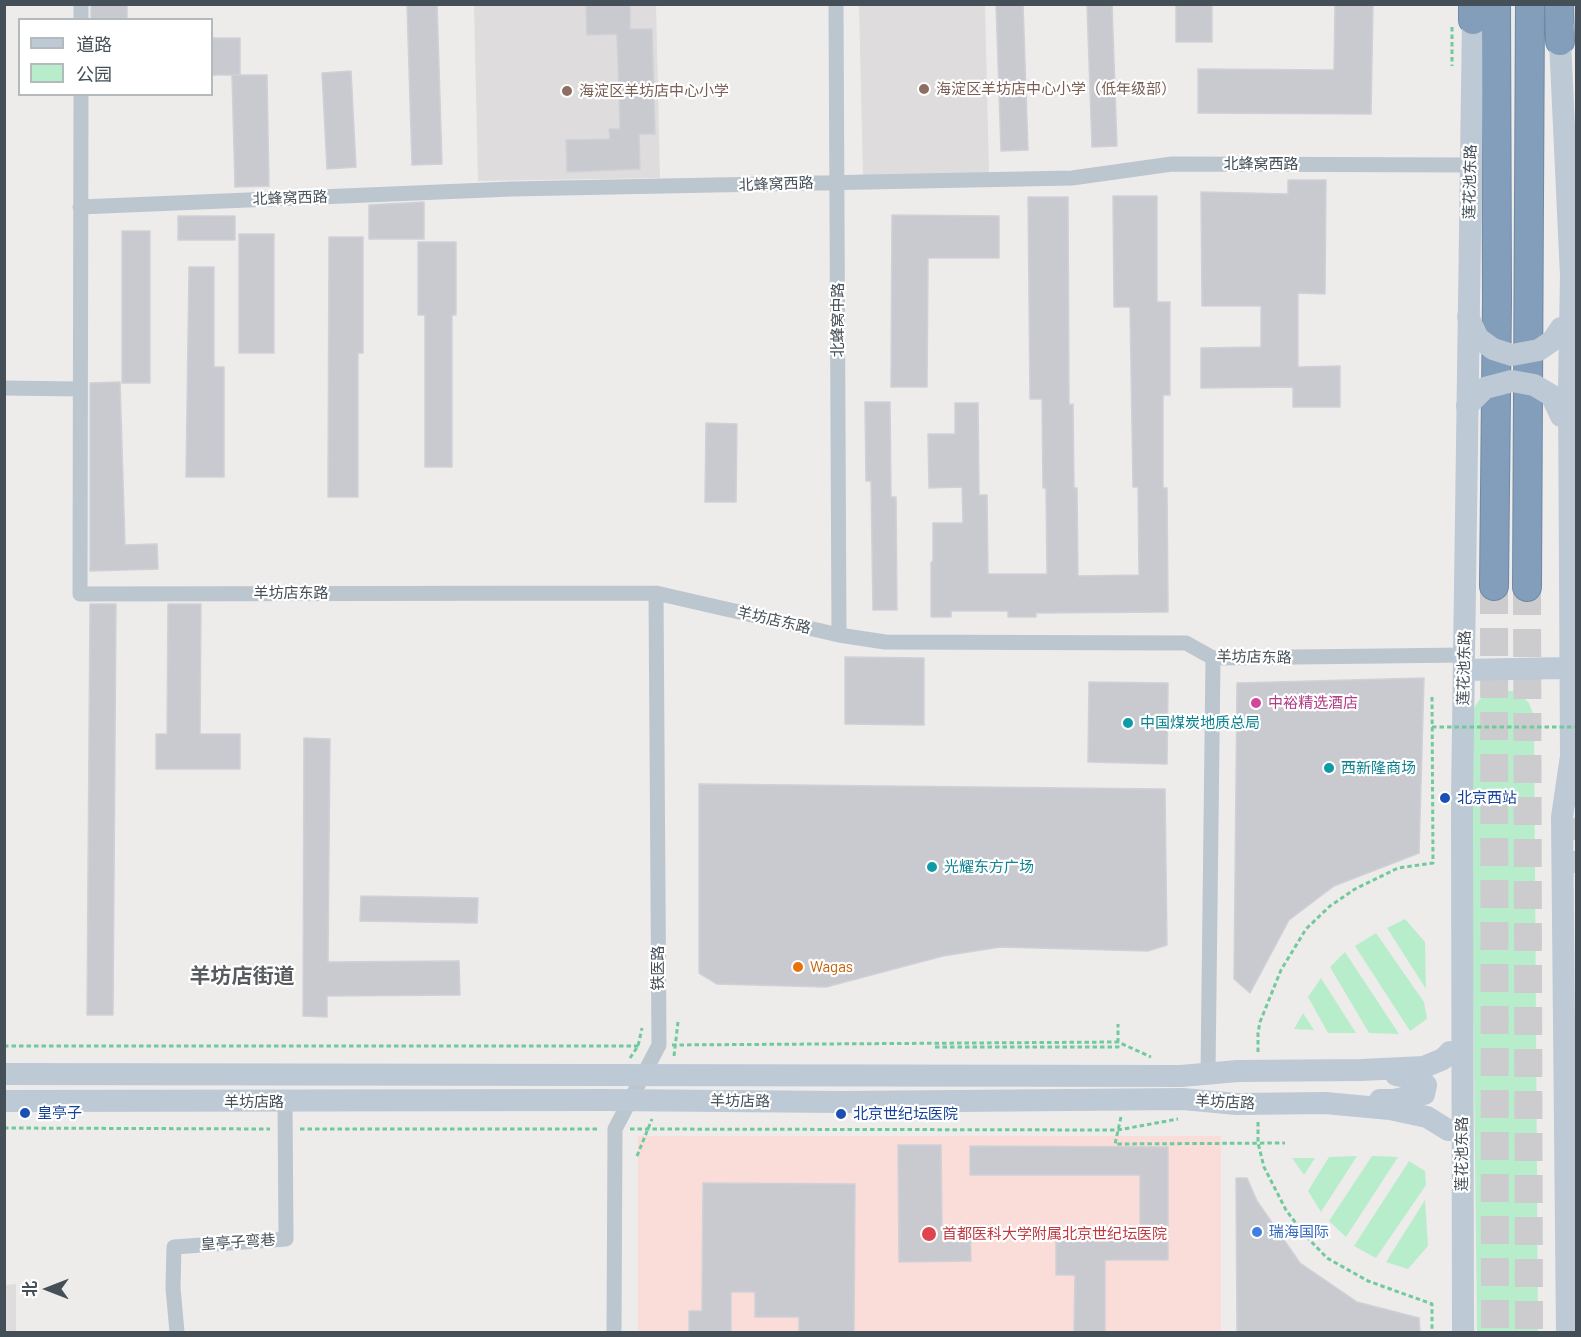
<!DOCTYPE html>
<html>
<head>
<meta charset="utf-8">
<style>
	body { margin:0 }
	#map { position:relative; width:1581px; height:1337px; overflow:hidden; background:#eeebeb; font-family:Barlow,"Noto Sans SC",sans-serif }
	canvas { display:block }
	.frame { position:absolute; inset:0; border:6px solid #444f58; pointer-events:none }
	.legend { position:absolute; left:18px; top:18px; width:195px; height:78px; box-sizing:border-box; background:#fff; border:2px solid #b4b9bc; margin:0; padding:8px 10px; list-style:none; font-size:18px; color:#444f58 }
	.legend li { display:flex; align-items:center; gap:12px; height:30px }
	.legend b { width:30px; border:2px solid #b4b9bc }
	.north { position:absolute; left:18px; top:1259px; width:60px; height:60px; -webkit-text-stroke:4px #fff; paint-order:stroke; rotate:270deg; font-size:16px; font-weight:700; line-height:24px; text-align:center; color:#444f58 }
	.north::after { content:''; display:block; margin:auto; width:21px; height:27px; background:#444f58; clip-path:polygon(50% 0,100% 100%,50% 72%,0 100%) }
</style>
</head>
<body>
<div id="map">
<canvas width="1581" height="1337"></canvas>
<div class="frame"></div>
<ul class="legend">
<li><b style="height:8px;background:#bdc9d5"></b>道路</li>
<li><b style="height:16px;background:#b8edcc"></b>公园</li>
</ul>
<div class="north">北</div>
</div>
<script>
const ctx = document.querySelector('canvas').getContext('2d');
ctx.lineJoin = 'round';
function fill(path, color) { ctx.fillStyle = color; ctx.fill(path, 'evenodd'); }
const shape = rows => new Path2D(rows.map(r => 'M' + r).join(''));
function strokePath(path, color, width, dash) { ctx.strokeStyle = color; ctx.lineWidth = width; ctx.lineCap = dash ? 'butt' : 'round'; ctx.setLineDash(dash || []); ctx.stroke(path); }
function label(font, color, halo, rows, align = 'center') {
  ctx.font = font + ' Barlow,"Noto Sans SC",sans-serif'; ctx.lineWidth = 4.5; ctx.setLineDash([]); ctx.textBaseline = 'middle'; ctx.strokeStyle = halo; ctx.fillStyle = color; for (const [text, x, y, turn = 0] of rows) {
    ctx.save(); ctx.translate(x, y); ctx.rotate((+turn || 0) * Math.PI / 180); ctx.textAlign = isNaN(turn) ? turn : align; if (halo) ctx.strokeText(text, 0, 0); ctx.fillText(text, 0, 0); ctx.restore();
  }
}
fill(shape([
	[474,5,656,5,660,178,478,181],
	[859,5,985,5,989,173,863,176],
	[16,1284,16,1332,5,1332,5,1285]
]), '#dfdcdd');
fill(shape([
	[638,1136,1221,1136,1221,1332,638,1332]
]), '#fadcd9');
fill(shape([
	[1504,690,1518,692,1529,703,1534,716,1538,1332,1477,1332,1470,715,1479,700,1488,693],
	[1405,919,1425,942,1426,989,1387,928],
	[1376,933,1424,1002,1427,1019,1410,1031,1355,946],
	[1345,952,1399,1034,1369,1033,1330,967],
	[1321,978,1356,1033,1328,1033,1308,997],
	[1303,1013,1314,1030,1294,1029],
	[1357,1156,1321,1212,1308,1191,1329,1157],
	[1372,1156,1398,1157,1346,1237,1329,1221],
	[1292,1158,1315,1158,1304,1175],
	[1409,1161,1425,1171,1426,1185,1376,1258,1354,1246],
	[1425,1200,1428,1246,1408,1269,1386,1262]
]), '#b8edcc');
const building = shape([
	[91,4,127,4,127,20,91,20,91,4],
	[407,4,437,4,442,164,412,165,407,4],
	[586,4,630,4,630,29,652,29,655,134,639,134,640,169,567,172,566,140,610,139,609,129,620,129,617,34,587,35,586,4],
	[996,4,1023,4,1028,150,1001,151,996,4],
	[1087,4,1112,4,1117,146,1092,147,1087,4],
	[1176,4,1212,4,1212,42,1176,42,1176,4],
	[1335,4,1373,4,1371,114,1198,113,1198,69,1334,70,1335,4],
	[212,38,240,38,240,75,212,75,212,38],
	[351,71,356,167,327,169,322,73,351,71],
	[232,75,267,75,269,186,235,187,232,75],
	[1288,180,1326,180,1325,294,1298,293,1298,367,1340,366,1340,407,1293,407,1293,387,1201,388,1201,348,1261,347,1261,306,1202,306,1201,192,1288,194,1288,180],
	[1113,196,1157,196,1157,302,1170,302,1170,395,1163,395,1163,488,1167,488,1168,612,1036,613,1036,617,1008,617,1008,611,951,611,951,617,931,617,931,562,933,562,933,523,963,523,962,487,929,488,928,434,955,434,955,403,978,403,979,495,987,495,988,574,1047,574,1046,488,1043,488,1042,399,1030,399,1028,197,1068,197,1069,405,1073,404,1074,488,1077,488,1078,576,1139,575,1138,487,1133,487,1130,307,1114,307,1113,196],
	[424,202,424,239,369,239,369,205,424,202],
	[892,215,999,216,999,258,928,258,927,387,891,387,892,215],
	[178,216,235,216,235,240,178,240,178,216],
	[122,231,150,231,150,383,122,383,122,231],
	[239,234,274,234,274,353,239,353,239,234],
	[329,237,363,237,363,353,358,353,358,497,328,497,329,237],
	[418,242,456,242,456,315,452,315,452,467,425,467,425,315,418,315,418,242],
	[189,267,214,267,214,367,224,367,224,477,186,477,189,267],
	[120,382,125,545,157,544,158,569,90,571,90,383,120,382],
	[865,402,890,402,891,497,896,497,897,610,873,610,871,481,866,481,865,402],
	[706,423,737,424,736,502,705,502,706,423],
	[90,604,116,604,113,1015,87,1015,90,604],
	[168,604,201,604,200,734,240,734,240,769,156,769,156,734,167,734,168,604],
	[845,657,924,658,924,725,845,724,845,657],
	[1424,678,1419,853,1334,886,1289,920,1250,993,1234,979,1237,683,1424,678],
	[1089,682,1168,683,1167,764,1088,762,1089,682],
	[304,738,330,739,328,962,459,961,460,995,327,996,327,1017,303,1016,304,738],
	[699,784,1165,789,1167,945,1148,951,1000,947,943,956,826,987,717,984,699,973,699,784],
	[361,896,478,898,477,923,360,921,361,896],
	[898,1145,941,1145,942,1229,970,1228,971,1261,899,1262,898,1145],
	[970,1146,1168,1147,1168,1260,1105,1260,1105,1332,1074,1332,1075,1275,1056,1275,1056,1232,1140,1232,1140,1175,970,1175,970,1146],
	[1236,1178,1247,1178,1257,1201,1300,1263,1357,1302,1419,1318,1420,1332,1237,1332,1236,1178],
	[703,1183,855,1184,854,1332,799,1332,799,1317,755,1317,755,1292,731,1292,731,1332,689,1332,689,1311,702,1311,703,1183]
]);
fill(building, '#c8cad0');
strokePath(building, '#cfd1d7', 1.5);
strokePath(shape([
	[1573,785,1574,881]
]), '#ccccce', 22, [22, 11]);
strokePath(shape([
	[1494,586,1495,1332],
	[1527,587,1529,1332]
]), '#ccccce', 28, [28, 14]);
const highway = shape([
	[1559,4,1560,41],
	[1473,20,1473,4],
	[1494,586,1497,299,1496,4],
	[1527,587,1530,4]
]);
strokePath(highway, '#6e89a6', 30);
strokePath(shape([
	[1452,27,1452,66],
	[672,1045,1118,1042,1151,1057],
	[4,1046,641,1046],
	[935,1047,1118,1047,1118,1024],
	[1258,1052,1258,1033,1260,1022,1281,970,1306,929,1330,906,1355,889,1398,868,1433,863,1432,695],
	[674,1056,678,1022],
	[630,1058,638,1046,642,1028],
	[1121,1117,1115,1144,1285,1143],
	[1258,1122,1258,1143,1264,1167,1286,1210,1304,1234,1327,1258,1368,1281,1432,1304,1432,1332],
	[4,1128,270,1129],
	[300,1129,600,1129],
	[630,1129,1118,1130,1178,1119],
	[637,1156,652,1119]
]), '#71ca9d', 3, [4.5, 3]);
strokePath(shape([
	[836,4,839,635],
	[81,20,81,4],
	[81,94,80,594,656,593,839,635,885,642,1186,643,1213,658,1465,655],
	[80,207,511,189,1072,178,1172,164,1471,165],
	[4,388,79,389],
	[1208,1073,1213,658],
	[177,1332,173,1288,174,1247,286,1239,285,1102],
	[614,1332,615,1129,659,1045,656,593]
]), '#bcc6ce', 15);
strokePath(shape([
	[1563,27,1560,41,1571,276,1569,389,1571,756,1562,817,1567,1332],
	[1464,670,1563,668],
	[4,1074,1181,1076,1238,1071],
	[4,1101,607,1100,842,1102,1183,1099,1237,1104],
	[1463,1332,1462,799,1473,20,1470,4]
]), '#bdc9d5', 22);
strokePath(highway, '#839eba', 28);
strokePath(shape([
	[1432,727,1576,727]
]), '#71ca9d', 3, [4.5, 3]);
strokePath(shape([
	[1468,317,1478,338,1493,349,1512,355,1539,350,1552,341,1561,328],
	[1467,406,1485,388,1512,381,1534,385,1551,395,1561,416],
	[1238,1071,1361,1070,1424,1067,1443,1059,1450,1052],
	[1380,1100,1393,1100,1424,1094,1426,1085,1421,1080,1396,1075],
	[1237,1104,1325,1103,1390,1109,1427,1117,1448,1130]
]), '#bdc9d5', 22);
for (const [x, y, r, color] of [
	[924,89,6,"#8d6e63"],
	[567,91,6,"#8d6e63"],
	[1256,703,6,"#d1479c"],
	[1128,723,6,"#0f9aa8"],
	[1329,768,6,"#0f9aa8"],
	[1445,798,6,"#1a4fb4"],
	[932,867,6,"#0f9aa8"],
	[798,967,6,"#e8710a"],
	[25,1113,6,"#1a4fb4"],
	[841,1114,6,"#1a4fb4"],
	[1257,1232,6,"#3f7fe0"],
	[929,1234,8,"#e0444e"]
]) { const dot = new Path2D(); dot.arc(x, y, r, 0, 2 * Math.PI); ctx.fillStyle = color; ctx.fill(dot); strokePath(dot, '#fff', 2); }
label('15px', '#785e54', '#fff', [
	["海淀区羊坊店中心小学（低年级部）",936,89],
	["海淀区羊坊店中心小学",579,91]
], 'left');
label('15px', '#444f58', '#fff', [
	["北蜂窝西路",1261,164],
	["莲花池东路",1470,182,-89],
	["北蜂窝西路",776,184,-2],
	["北蜂窝西路",290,198,-2],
	["北蜂窝中路",838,320,-90],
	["羊坊店东路",291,593],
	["羊坊店东路",774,620,13],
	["羊坊店东路",1254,657,1],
	["莲花池东路",1464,668,-89],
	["铁医路",658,968,-90],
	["羊坊店路",740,1101,1],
	["羊坊店路",254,1102],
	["羊坊店路",1225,1102,3],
	["莲花池东路",1462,1154,-90],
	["皇亭子弯巷",238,1242,-4]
]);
label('15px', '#b23c85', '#fff', [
	["中裕精选酒店",1268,703]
], 'left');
label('15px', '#0d838f', '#fff', [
	["中国煤炭地质总局",1140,723],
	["西新隆商场",1341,768],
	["光耀东方广场",944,867]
], 'left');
label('15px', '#164399', '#fff', [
	["北京西站",1457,798],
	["皇亭子",37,1113],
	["北京世纪坛医院",853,1114]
], 'left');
label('15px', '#c56008', '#fff', [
	["Wagas",810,967]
], 'left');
label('15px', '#366cbe', '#fff', [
	["瑞海国际",1269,1232]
], 'left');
label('15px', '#be3a42', '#fff', [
	["首都医科大学附属北京世纪坛医院",942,1234]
], 'left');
label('bold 21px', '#585c60', '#fff', [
	["羊坊店街道",242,976]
]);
</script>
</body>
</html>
